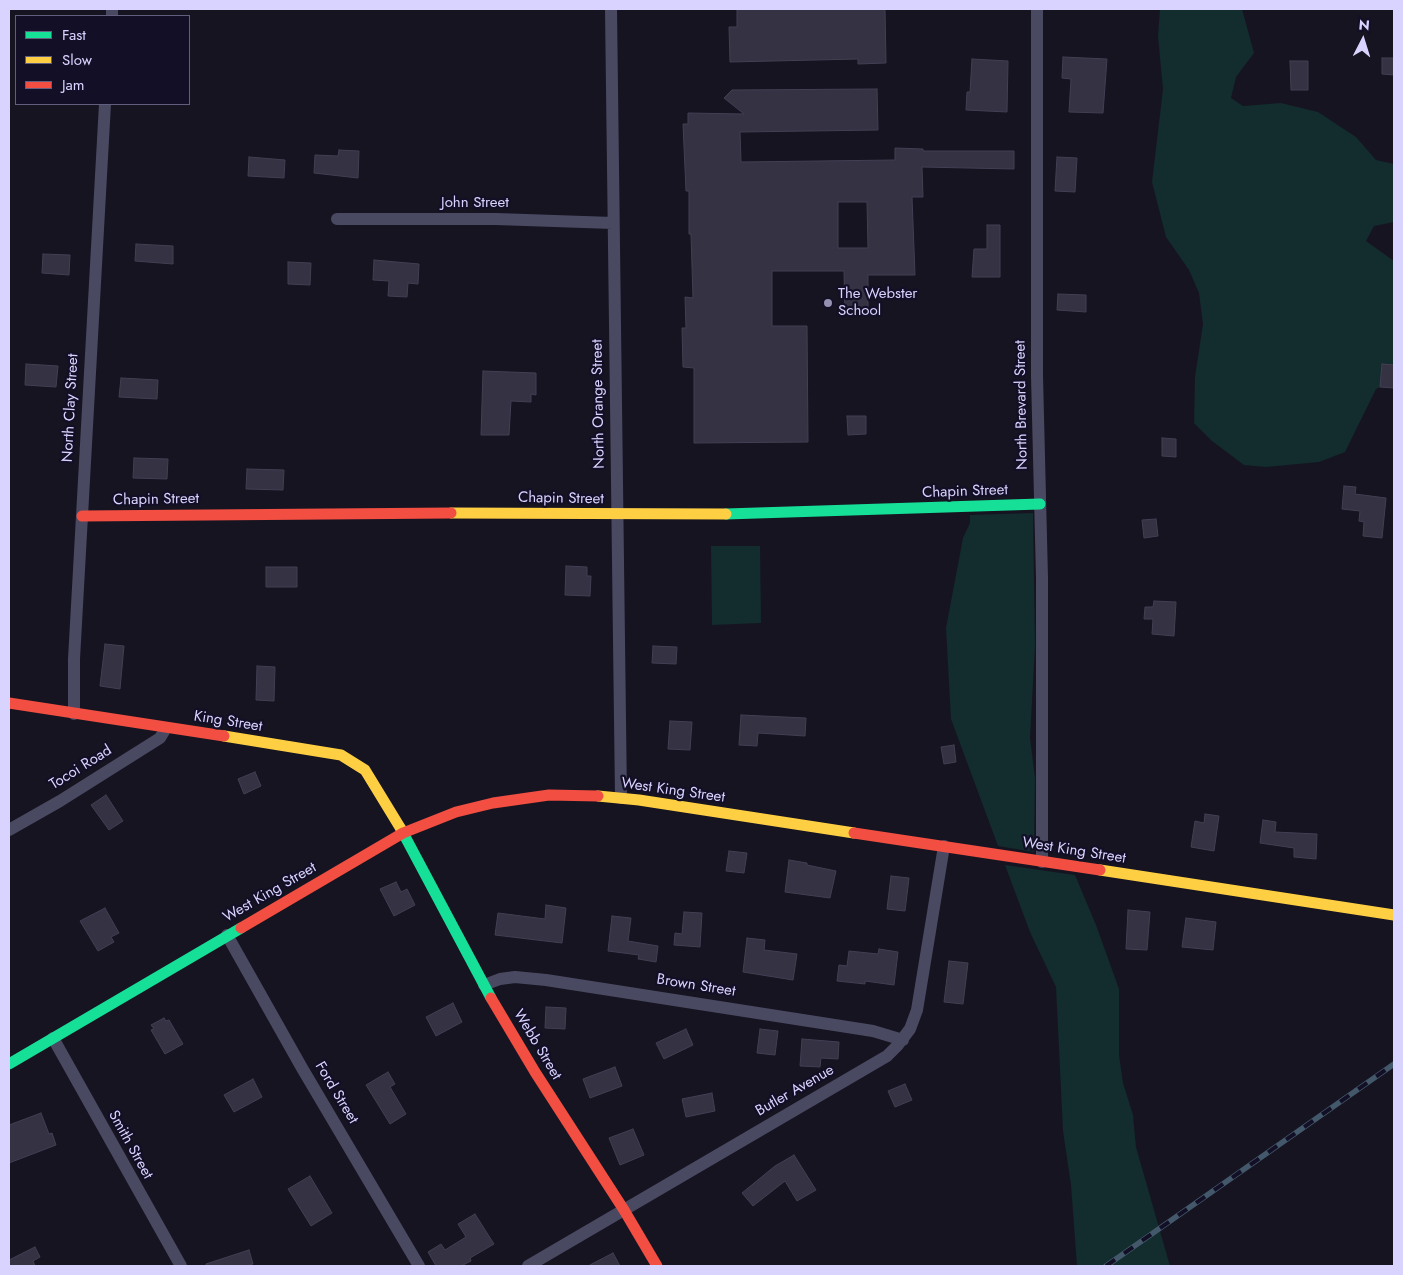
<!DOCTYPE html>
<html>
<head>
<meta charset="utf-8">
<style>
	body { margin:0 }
	#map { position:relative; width:1403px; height:1275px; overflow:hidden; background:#161421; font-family:Jost,sans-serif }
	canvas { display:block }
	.frame { position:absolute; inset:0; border:10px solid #d9d4ff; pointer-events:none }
	.legend { position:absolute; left:15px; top:15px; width:175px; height:90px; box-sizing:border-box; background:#130f26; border:1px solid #625e7d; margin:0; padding:6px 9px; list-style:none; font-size:15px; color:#d9d4ff }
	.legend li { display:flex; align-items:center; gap:10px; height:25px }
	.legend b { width:25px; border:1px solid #625e7d }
	.north { position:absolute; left:1338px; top:15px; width:50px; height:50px; -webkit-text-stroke:4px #130f26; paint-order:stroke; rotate:5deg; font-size:14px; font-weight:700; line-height:20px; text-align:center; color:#d9d4ff }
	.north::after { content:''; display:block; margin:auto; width:18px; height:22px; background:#d9d4ff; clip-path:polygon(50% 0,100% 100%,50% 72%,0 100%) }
</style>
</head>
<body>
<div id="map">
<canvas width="1403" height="1275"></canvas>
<div class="frame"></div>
<ul class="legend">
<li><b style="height:6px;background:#16e098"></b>Fast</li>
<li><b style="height:6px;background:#ffcf43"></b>Slow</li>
<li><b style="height:6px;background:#f24e42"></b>Jam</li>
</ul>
<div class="north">N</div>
</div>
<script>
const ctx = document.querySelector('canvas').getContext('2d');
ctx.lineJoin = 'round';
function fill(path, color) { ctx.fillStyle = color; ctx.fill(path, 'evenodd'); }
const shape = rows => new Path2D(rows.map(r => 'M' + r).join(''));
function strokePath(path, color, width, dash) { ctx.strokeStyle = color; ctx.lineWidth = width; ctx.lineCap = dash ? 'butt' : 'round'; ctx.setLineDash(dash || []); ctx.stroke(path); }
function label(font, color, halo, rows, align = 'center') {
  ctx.font = font + ' Jost,sans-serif'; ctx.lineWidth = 4.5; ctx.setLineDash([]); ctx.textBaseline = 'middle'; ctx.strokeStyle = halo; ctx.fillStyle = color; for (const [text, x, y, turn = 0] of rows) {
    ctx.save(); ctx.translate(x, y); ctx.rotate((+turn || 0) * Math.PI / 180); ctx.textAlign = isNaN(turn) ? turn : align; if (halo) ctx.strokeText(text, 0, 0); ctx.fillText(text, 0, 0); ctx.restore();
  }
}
fill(shape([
	[1160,9,1242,9,1254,53,1236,77,1231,98,1243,106,1281,103,1318,112,1356,137,1376,160,1394,164,1394,222,1374,226,1366,241,1394,261,1394,381,1376,389,1345,452,1319,462,1266,467,1244,465,1212,441,1194,423,1195,377,1203,324,1199,293,1189,270,1166,237,1152,182,1163,89,1158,36],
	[1033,513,1035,646,1030,738,1035,778,1034,852,998,846,951,719,946,628,963,538,970,523,970,515],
	[711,546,760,546,761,623,712,625],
	[1005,865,1075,875,1096,925,1119,989,1119,1055,1123,1083,1133,1115,1136,1147,1170,1266,1077,1266,1071,1185,1063,1131,1056,987,1030,932]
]), '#132c2d');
const building = shape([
	[737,9,885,9,886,63,858,64,858,59,730,62,729,27,737,27,737,9],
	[1063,57,1107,59,1103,113,1069,112,1071,79,1062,78,1063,57],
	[1382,58,1394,58,1394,75,1382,74,1382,58],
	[972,59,1008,61,1007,112,966,110,967,92,970,92,972,59],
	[1290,61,1308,61,1308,90,1291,90,1290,61],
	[877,89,878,130,740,132,741,162,895,160,895,148,923,149,923,151,1014,151,1014,169,922,167,923,197,912,197,915,275,868,275,868,315,845,315,844,271,772,271,772,326,807,326,808,442,694,443,694,368,683,367,682,328,686,328,685,297,693,298,691,234,689,234,689,191,686,191,683,124,688,124,688,113,744,114,724,98,732,90,877,89],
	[838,202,867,202,868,248,838,248,838,202],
	[339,150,359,151,358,178,314,173,315,155,338,156,339,150],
	[249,157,285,160,284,178,248,176,249,157],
	[1057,157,1077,158,1075,192,1055,191,1057,157],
	[987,225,1000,225,1000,277,972,277,974,249,987,249,987,225],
	[136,244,173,246,173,264,135,261,136,244],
	[43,254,70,255,69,275,42,273,43,254],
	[374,260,419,264,418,284,408,283,407,297,388,296,389,281,373,280,374,260],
	[288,262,311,263,310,285,288,284,288,262],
	[1058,294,1086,295,1086,312,1057,310,1058,294],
	[26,364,58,366,56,387,25,385,26,364],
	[1382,364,1394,365,1394,388,1380,387,1382,364],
	[483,371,536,373,536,395,531,394,531,402,511,401,509,435,481,435,483,371],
	[121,378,158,380,157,399,119,397,121,378],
	[847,416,866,416,866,434,848,435,847,416],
	[1162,438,1176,439,1176,457,1162,456,1162,438],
	[134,458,168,459,167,479,133,478,134,458],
	[247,469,284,470,283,490,246,489,247,469],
	[1344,486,1356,487,1355,494,1386,498,1382,538,1363,536,1364,522,1359,521,1360,511,1342,509,1344,486],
	[1156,519,1158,536,1144,538,1142,520,1156,519],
	[566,566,587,567,587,576,591,576,590,596,565,595,566,566],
	[266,567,297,567,297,587,266,587,266,567],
	[1154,601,1176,602,1174,636,1152,634,1153,619,1144,619,1145,607,1153,607,1154,601],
	[105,644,124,646,120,689,100,686,105,644],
	[653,646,677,647,676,664,652,663,653,646],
	[257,666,275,667,274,701,256,700,257,666],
	[741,715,806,718,805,736,758,733,757,746,739,745,741,715],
	[670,721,692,722,690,750,668,749,670,721],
	[954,745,956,762,944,764,941,747,954,745],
	[255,772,261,786,244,794,238,779,255,772],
	[106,795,123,821,109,830,91,805,106,795],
	[1205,814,1219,816,1214,851,1191,847,1195,821,1204,823,1205,814],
	[1263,820,1276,822,1275,832,1317,834,1316,859,1294,857,1294,848,1260,843,1263,820],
	[729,851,747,853,744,873,726,871,729,851],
	[789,860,807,863,807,865,836,871,830,898,785,892,789,860],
	[891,876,909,878,905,911,887,909,891,876],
	[396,882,401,892,407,889,415,905,394,916,380,889,396,882],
	[546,905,566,908,562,943,495,935,498,913,545,919,546,905],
	[105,908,119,933,111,937,114,942,98,951,80,921,105,908],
	[1128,910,1150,912,1147,950,1126,949,1128,910],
	[684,912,702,913,700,947,674,945,675,933,682,934,684,912],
	[612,916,631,918,628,941,658,946,656,962,638,959,639,955,608,951,612,916],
	[1186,918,1216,922,1213,950,1182,947,1186,918],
	[747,938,765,940,764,950,797,954,793,980,743,972,747,938],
	[879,949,898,952,894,985,865,981,865,984,837,981,839,965,847,966,849,951,878,954,879,949],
	[949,961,968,963,963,1004,944,1002,949,961],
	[453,1003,462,1022,436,1036,426,1017,453,1003],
	[546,1007,566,1008,565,1029,545,1028,546,1007],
	[164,1018,166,1021,169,1020,183,1044,165,1054,151,1030,154,1029,151,1025,164,1018],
	[686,1029,693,1045,664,1059,656,1043,686,1029],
	[760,1029,778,1031,775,1055,757,1053,760,1029],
	[802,1039,839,1042,838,1059,821,1058,820,1067,800,1066,802,1039],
	[615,1067,622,1086,590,1098,583,1079,615,1067],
	[388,1072,395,1084,390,1087,406,1114,390,1124,366,1085,388,1072],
	[253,1079,262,1097,234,1112,224,1095,253,1079],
	[905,1084,912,1100,895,1107,888,1091,905,1084],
	[712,1093,715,1111,686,1117,682,1099,712,1093],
	[41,1113,49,1134,52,1133,56,1145,9,1163,9,1125,41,1113],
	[633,1129,644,1155,620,1165,609,1138,633,1129],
	[794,1155,816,1190,797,1201,785,1181,753,1206,742,1193,775,1166,794,1155],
	[310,1176,332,1213,311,1226,288,1189,310,1176],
	[475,1214,494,1244,470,1258,471,1261,461,1266,436,1266,428,1252,441,1244,445,1250,466,1237,458,1224,475,1214],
	[35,1247,40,1257,33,1261,35,1266,9,1266,9,1260,35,1247],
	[249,1250,253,1264,245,1266,206,1266,206,1264,249,1250],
	[613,1253,620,1266,588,1266,613,1253]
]);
fill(building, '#343243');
strokePath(building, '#433f54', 1);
strokePath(shape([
	[611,9,621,798],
	[1037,9,1037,376,1042,578,1042,862],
	[112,16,112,9],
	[337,219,496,219,613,223],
	[74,714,74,659,105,104],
	[9,830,60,801,160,738,166,728],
	[227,935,302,1068,419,1266],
	[484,985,500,979,515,977,546,980,873,1031,903,1040],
	[53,1038,181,1266],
	[528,1266,887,1056,897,1046,910,1029,917,1010,944,846]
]), '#4a4962', 12);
strokePath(shape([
	[726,514,1040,504],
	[401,829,491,998],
	[9,1064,241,928]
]), '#16e098', 11);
strokePath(shape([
	[451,513,726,514],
	[224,736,341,755,365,770,401,829],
	[598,796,639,800,854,833],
	[1100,870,1394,915]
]), '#ffcf43', 11);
strokePath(shape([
	[82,516,451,513],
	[9,703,224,736],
	[854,833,1100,870],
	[241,928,403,833,456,812,493,803,549,795,598,796],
	[491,998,535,1072,624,1210,657,1266]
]), '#f24e42', 11);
const rail = shape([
	[1106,1266,1394,1064]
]);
strokePath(rail, '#43596b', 5.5);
strokePath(rail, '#130f26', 4, [11]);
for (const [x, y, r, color] of [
	[828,303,5,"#9591b1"]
]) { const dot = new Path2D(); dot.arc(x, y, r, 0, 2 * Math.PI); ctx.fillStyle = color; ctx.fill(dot); strokePath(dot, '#130f26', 2); }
label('15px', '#d9d4ff', '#130f26', [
	["John Street",475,203],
	["North Orange Street",599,404,-91],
	["North Brevard Street",1022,405,-91],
	["North Clay Street",71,408,-87],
	["Chapin Street",965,492,-2],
	["Chapin Street",561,499,1],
	["Chapin Street",156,500,-1],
	["King Street",228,722,9],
	["Tocoi Road",81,768,-32],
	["West King Street",673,791,8],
	["West King Street",1074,851,9],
	["West King Street",270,893,-30],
	["Brown Street",696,986,9],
	["Webb Street",537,1045,59],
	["Butler Avenue",795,1091,-30],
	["Ford Street",336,1093,59],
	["Smith Street",130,1145,61]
]);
label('15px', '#d9d4ff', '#130f26', [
	["The Webster",838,294],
	["School",838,311]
], 'left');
</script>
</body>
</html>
